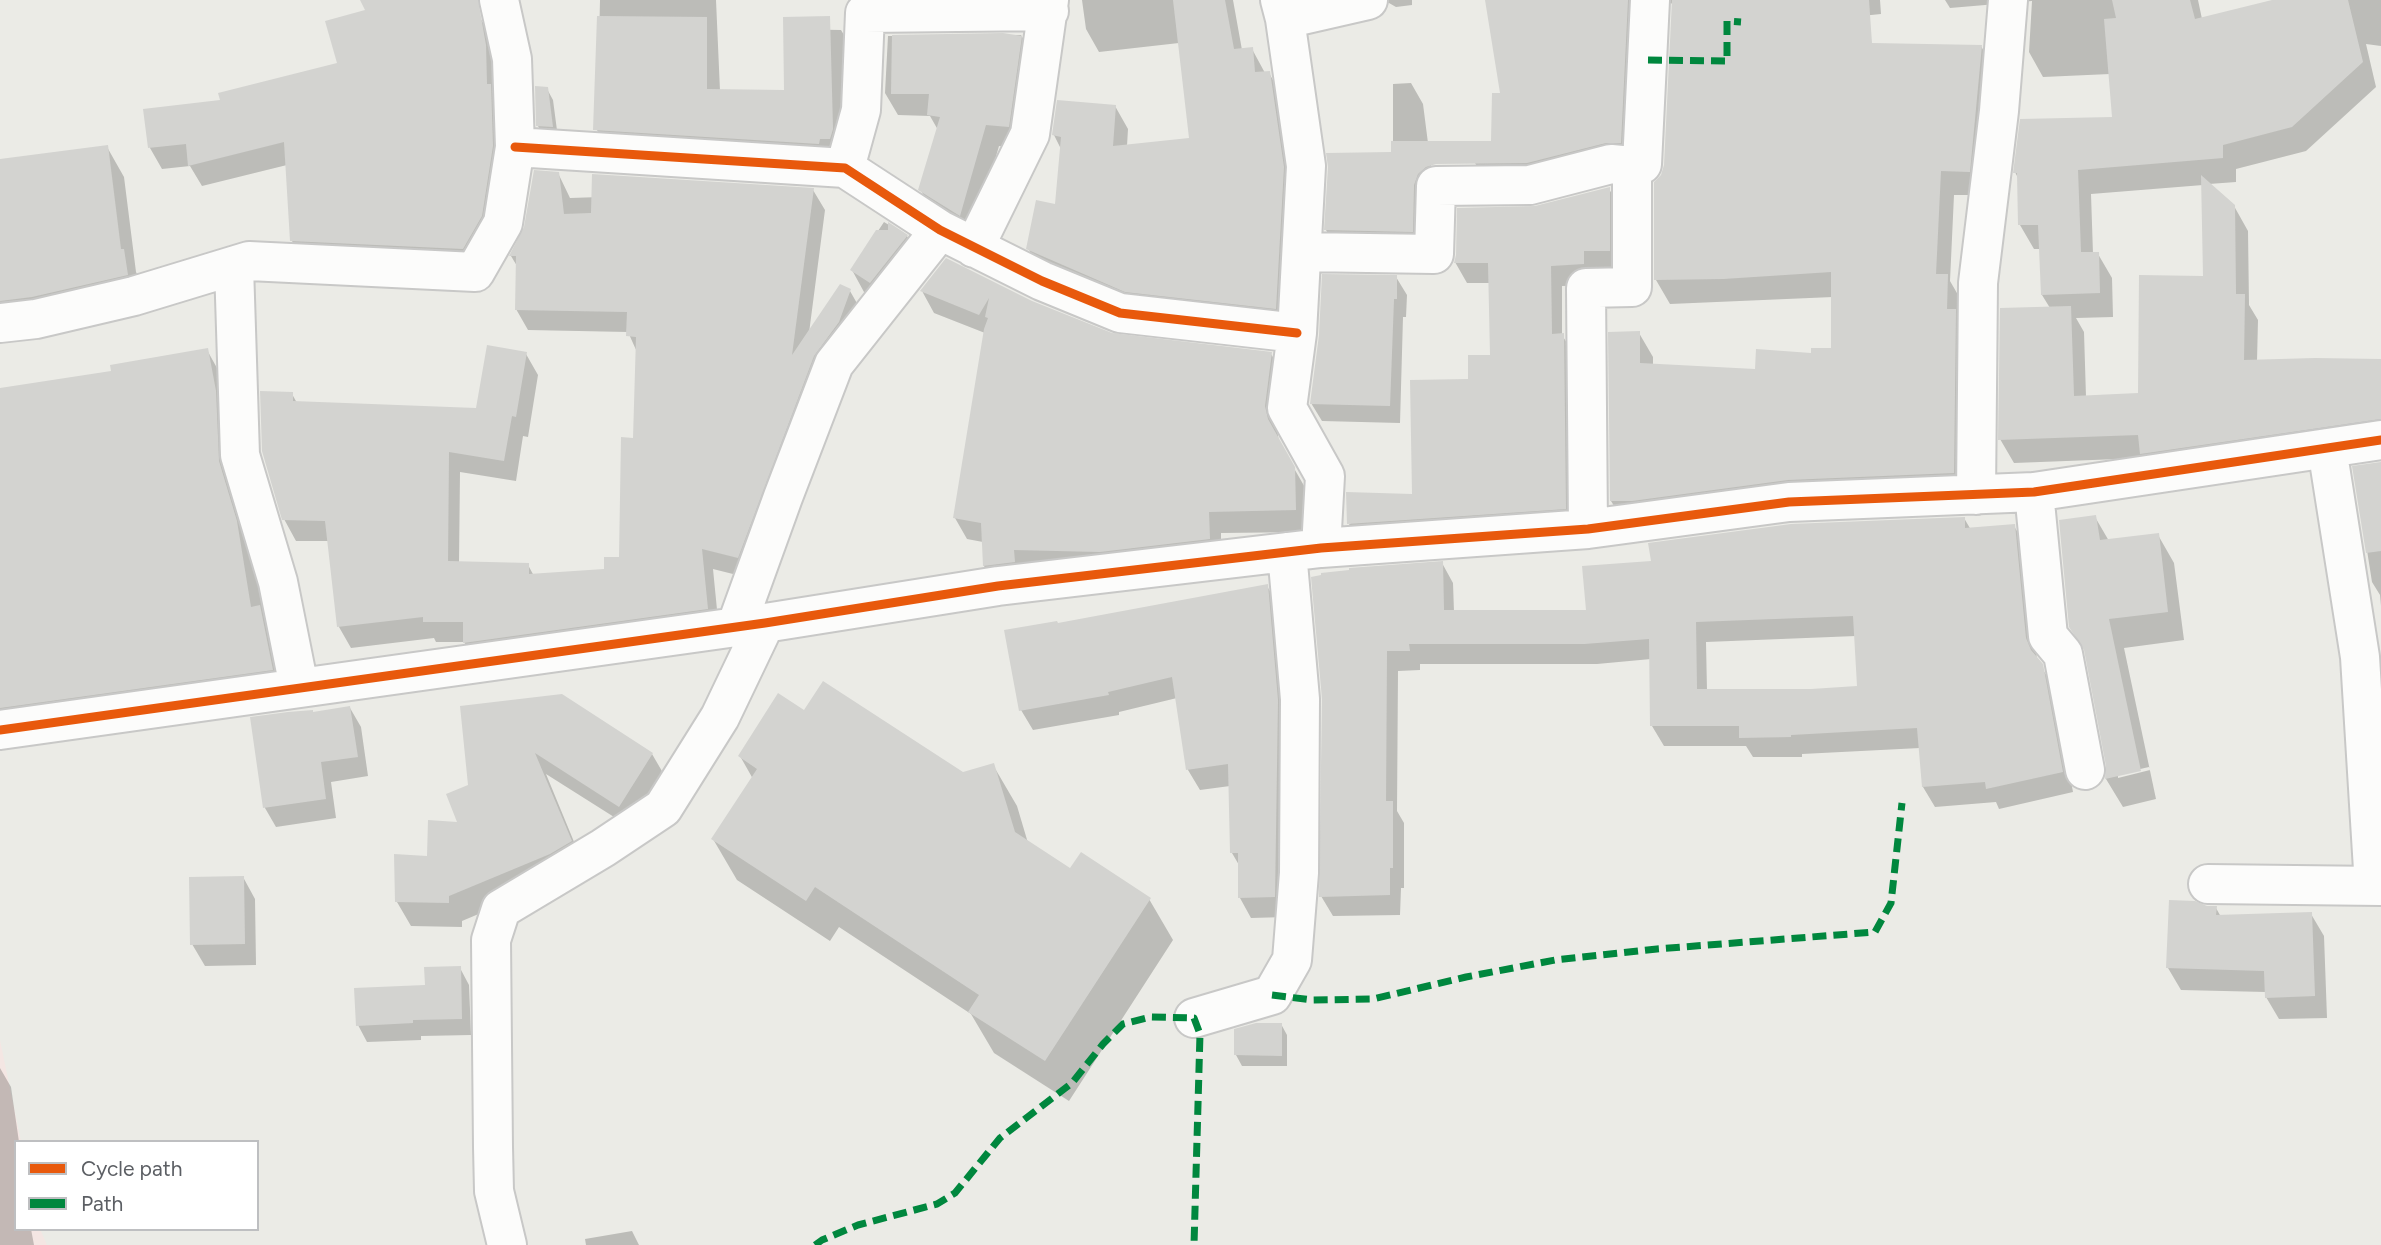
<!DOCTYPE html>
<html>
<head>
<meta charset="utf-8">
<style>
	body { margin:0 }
	#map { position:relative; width:2381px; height:1245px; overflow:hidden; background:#ebebe6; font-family:Figtree,sans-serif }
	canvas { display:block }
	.legend { position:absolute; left:14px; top:1140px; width:245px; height:91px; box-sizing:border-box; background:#fff; border:2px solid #bebfc1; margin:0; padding:9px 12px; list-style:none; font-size:21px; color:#5c5f64 }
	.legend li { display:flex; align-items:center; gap:14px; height:35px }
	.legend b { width:35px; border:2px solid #bebfc1 }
</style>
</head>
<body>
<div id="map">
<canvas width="2381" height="1245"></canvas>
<ul class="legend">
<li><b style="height:9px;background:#e8590c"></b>Cycle path</li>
<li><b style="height:9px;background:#00873e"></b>Path</li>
</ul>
</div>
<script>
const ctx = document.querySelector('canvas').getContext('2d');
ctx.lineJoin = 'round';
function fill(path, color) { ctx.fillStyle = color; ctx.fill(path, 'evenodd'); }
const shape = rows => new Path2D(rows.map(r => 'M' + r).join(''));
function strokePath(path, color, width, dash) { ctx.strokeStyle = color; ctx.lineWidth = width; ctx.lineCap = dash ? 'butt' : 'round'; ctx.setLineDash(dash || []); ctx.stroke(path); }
fill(shape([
	[0,1040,21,1142,16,1142,16,1229,40,1229,47,1245,0,1245]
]), '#f4e6e3');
fill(shape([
	[362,0,456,0,478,14,490,35,504,168,475,270,304,262,292,241,287,165,202,186,190,166,162,169,150,148,145,111,222,102,339,64,367,11],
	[600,0,716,0,720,91,786,92,785,29,841,30,855,53,843,162,610,153,597,130],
	[1082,0,1233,0,1242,50,1252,49,1265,73,1269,73,1282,96,1296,191,1289,331,1140,314,1041,271,1028,248,1057,206,1061,149,1054,135,1115,106,1128,129,1127,146,1190,140,1179,43,1099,52,1086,29],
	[1351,0,1412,0,1412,5,1396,7,1389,3],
	[1487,0,1743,0,1752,42,1981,46,1995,71,1983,195,1954,195,1950,281,1961,300,1967,497,1626,525,1611,501,1639,333,1653,357,1653,366,1757,370,1833,350,1833,297,1670,304,1656,280,1663,176,1666,165,1673,4,1667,2,1634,167,1489,188,1475,163,1493,142,1502,95],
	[1810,0,1880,0,1881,14,1822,20],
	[1945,0,2198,0,2202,19,2280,0,2381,0,2381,46,2366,44,2376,87,2306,151,2236,169,2236,182,2209,184,2234,206,2248,231,2249,305,2258,320,2257,361,2381,361,2381,443,2145,458,2014,463,2000,439,2050,308,2042,295,2041,249,2034,249,2020,225,2018,178,2015,172,2114,119,2110,74,2043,77,2029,52,2032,1,1950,8],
	[2203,185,2204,277,2140,395,2086,397,2084,332,2076,318,2113,317,2112,278,2098,254,2093,254,2091,194],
	[1021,35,1034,57,1021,149,999,146,973,236,933,212,920,189,938,130,930,116,898,115,885,93,888,36],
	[1411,83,1423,104,1434,190,1424,252,1338,251,1326,230,1393,153,1393,84],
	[547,89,553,100,558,138,544,137,538,126],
	[107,147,124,177,136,272,140,280,0,334,0,161],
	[558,173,570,198,813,190,825,210,809,333,850,291,862,312,749,578,713,569,719,630,477,663,464,642,436,642,434,638,351,648,339,627,329,541,296,541,284,519,292,394,297,403,478,410,526,354,538,375,528,437,523,436,516,481,460,472,459,563,528,565,534,576,605,570,620,559,634,439,637,352,628,332,528,330,516,309,517,266,511,256],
	[1609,189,1621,209,1621,271,1595,285,1562,286,1562,335,1575,356,1577,529,1360,544,1349,524,1414,496,1470,381,1491,357,1490,283,1467,283,1455,262,1535,208],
	[884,222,907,236,919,258,883,304,864,292,852,270],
	[1396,277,1407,295,1406,317,1403,317,1400,423,1322,421,1311,403],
	[922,291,1032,302,1112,335,1271,354,1284,375,1277,429,1279,442,1307,491,1307,532,1221,533,1221,560,997,587,984,566,983,542,967,539,955,518,985,333,934,313],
	[207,350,227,386,292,705,0,749,0,389,113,372],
	[2381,464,2381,606,2380,595,2372,582,2354,468],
	[2095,517,2109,541,2158,535,2174,563,2184,640,2124,648,2156,799,2123,807,2106,779,2108,766],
	[2149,767,2150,770,2118,778,2118,774],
	[1964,518,1971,530,2014,526,2026,546,2037,660,2053,686,2073,792,1999,809,1996,802,1935,807,1923,787,1920,748,1802,754,1802,757,1753,757,1746,746,1664,746,1652,726,1651,659,1597,664,1420,664,1420,670,1398,671,1397,811,1404,823,1404,888,1401,888,1400,915,1333,916,1321,896,1324,699,1442,563,1453,583,1454,612,1587,611,1653,562],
	[1856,636,1859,687,1811,691,1707,691,1706,642],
	[1267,586,1279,607,1286,917,1251,918,1240,898,1239,865,1232,853,1230,786,1200,790,1188,770,1177,698,1119,712,1119,715,1033,730,1021,710,1058,625],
	[462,707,652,754,666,778,633,829,546,774,584,866,564,878,462,921,462,927,411,926,397,902,428,857,460,824,470,786],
	[350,708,361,727,368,776,331,782,336,818,276,827,265,808,252,719,313,714],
	[805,712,962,774,993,765,1017,806,1028,843,1071,870,1149,899,1173,940,1069,1101,994,1053,971,1014,839,927,830,941,737,880,713,839,753,779,740,756],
	[243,877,255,899,256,965,205,966,192,944],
	[2207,908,2216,908,2221,917,2311,914,2324,936,2327,1018,2279,1019,2266,997,2266,992,2181,990,2168,968],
	[460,968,469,985,471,1035,421,1036,421,1040,367,1042,358,1025],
	[1281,1024,1287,1035,1287,1066,1242,1066,1236,1055],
	[0,1068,11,1087,19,1142,16,1142,16,1229,31,1229,34,1245,0,1245],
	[632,1231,639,1245,586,1245,585,1239]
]), '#0003');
fill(shape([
	[360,0,478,0,486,45,487,84,491,84,493,146,482,216,463,249,290,241,284,142,188,166,186,144,148,148,143,109,220,100,218,93,337,63,325,21,365,10],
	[1173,0,1225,0,1234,49,1253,47,1255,72,1270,71,1284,167,1276,309,1125,292,1026,249,1036,200,1055,204,1061,137,1052,135,1057,100,1116,105,1113,146,1189,138],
	[1485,0,1628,0,1621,143,1606,143,1527,163,1436,164,1426,167,1418,174,1414,185,1413,232,1324,230,1328,167,1326,153,1391,152,1391,141,1491,141,1492,93,1500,93],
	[1672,0,1869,0,1872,43,1982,45,1970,172,1941,171,1936,274,1948,274,1947,309,1956,309,1954,473,1788,480,1632,501,1610,501,1608,332,1640,331,1640,363,1755,369,1756,349,1811,353,1811,348,1831,348,1831,272,1723,279,1654,280,1654,182,1661,175,1664,165],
	[2112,0,2190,0,2195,19,2272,0,2348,0,2363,62,2292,127,2223,145,2223,158,2078,170,2081,252,2099,252,2100,293,2041,295,2038,225,2018,225,2017,173,2013,173,2020,119,2112,117,2104,19,2116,18],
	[597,16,707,17,707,89,784,90,783,17,830,16,833,129,830,139,820,139,819,144,593,130],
	[1003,33,1022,36,1009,127,986,125,960,216,918,190,940,117,927,115,929,94,891,94,892,35],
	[535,86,548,87,553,127,536,126],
	[108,145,121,249,124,249,128,275,32,297,0,301,0,159],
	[534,170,559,172,564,214,591,213,592,174,814,188,792,355,840,284,851,289,839,322,814,356,738,558,702,549,708,609,463,643,463,622,423,622,423,617,337,627,325,521,282,520,262,451,260,391,293,392,293,401,476,408,487,345,527,352,516,417,512,416,504,461,449,452,448,561,529,563,529,574,604,569,604,557,619,557,621,437,633,438,636,337,626,336,627,312,515,310,516,256,509,256,524,227],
	[2201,175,2235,205,2236,294,2245,294,2244,360,2315,358,2381,359,2381,419,2140,454,2138,435,1998,440,2000,308,2071,306,2074,396,2138,393,2139,275,2203,276],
	[1610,187,1610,251,1584,251,1584,264,1551,266,1552,334,1564,333,1566,509,1347,524,1346,492,1412,494,1410,380,1468,379,1468,355,1490,355,1488,263,1454,263,1456,255,1457,208,1535,206],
	[888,222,908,235,870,283,850,270,876,230,888,230],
	[946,258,1032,301,1112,333,1272,352,1265,406,1268,419,1295,467,1296,510,1209,512,1210,539,1100,552,1014,550,1015,562,983,566,981,523,953,518,984,329,988,318,985,317,989,298,979,315,920,291],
	[1322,274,1397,275,1397,299,1394,299,1390,406,1310,404,1319,335],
	[208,348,216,391,219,461,237,521,251,607,260,605,273,670,0,708,0,388,111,371,110,365],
	[2381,462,2381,551,2366,553,2352,466],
	[2096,515,2100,540,2159,533,2168,612,2109,619,2141,771,2105,779,2106,766,2084,650,2069,627,2059,520],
	[1965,517,1965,528,2015,524,2026,638,2031,650,2043,664,2063,772,1986,789,1985,782,1922,787,1917,728,1791,735,1791,737,1739,738,1739,726,1650,726,1649,639,1584,644,1409,644,1410,651,1387,651,1386,801,1393,801,1393,868,1390,868,1390,895,1319,897,1322,699,1311,577,1321,575,1321,573,1349,570,1349,568,1443,561,1444,610,1586,610,1582,566,1651,561,1648,543,1791,524],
	[1853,616,1857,686,1811,689,1697,689,1696,622],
	[1268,584,1278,700,1275,897,1238,898,1238,853,1230,853,1228,764,1186,770,1172,677,1108,692,1109,695,1019,711,1004,630,1057,621,1058,623],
	[823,681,963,772,994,763,1015,832,1070,868,1081,852,1151,898,1045,1061,968,1012,979,995,815,887,806,901,711,839,757,769,738,756,778,693,804,710],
	[562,694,653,753,619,807,535,753,572,841,550,854,449,896,449,903,395,902,394,854,427,856,428,820,457,822,446,794,468,785,460,706],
	[350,706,358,757,321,762,326,799,263,808,250,717,288,712,313,710,313,712],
	[244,876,245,944,190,945,189,877],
	[2169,900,2195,901,2207,906,2217,906,2216,915,2312,912,2315,996,2265,998,2264,971,2166,968],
	[461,966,462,1019,413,1020,413,1023,356,1026,354,988,425,985,424,967],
	[1256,1023,1282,1023,1282,1056,1234,1055,1234,1029]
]), '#d3d3d0');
const minor = shape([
	[1280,0,1285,19,1306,166,1297,333,1287,408,1325,476,1321,548],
	[1285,19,1368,0],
	[515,147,845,168,940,230,1042,281,1120,313,1297,333],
	[1632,166,1642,164,1650,0],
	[845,168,861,110,865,13,1049,11],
	[974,248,1030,134,1049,0],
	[1302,252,1434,254,1436,186,1530,185,1611,164,1632,166,1632,287,1586,288,1588,529],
	[234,266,240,455,278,582,299,687],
	[0,323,36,319,134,296,249,261,475,272,503,223,515,147,512,59,499,0],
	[2327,448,2360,657,2374,886],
	[2034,492,2048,636,2063,654,2085,770],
	[1976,495,1978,283,1999,111,2008,0],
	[736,627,783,497,834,364,940,230],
	[0,730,765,623,998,586,1321,548,1588,529,1789,502,2034,492,2381,440],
	[2208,884,2381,886],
	[1194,1018,1272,995,1292,960,1299,873,1300,699,1287,552],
	[507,1245,494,1191,493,1147,491,940,501,909,603,848,663,808,720,717,765,623]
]);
strokePath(minor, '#c8c8c7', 42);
strokePath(minor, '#fcfcfb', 38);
strokePath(shape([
	[1648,60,1727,61,1727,21,1741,22],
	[1272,995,1312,1000,1373,999,1466,977,1555,960,1657,949,1875,932,1891,903,1902,803],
	[815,1245,822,1240,858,1225,937,1204,955,1193,1000,1138,1072,1083,1103,1044,1123,1024,1151,1017,1194,1018,1200,1034,1194,1245]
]), '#00873e', 7, [14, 7]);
strokePath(shape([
	[515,147,845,168,940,230,1042,281,1120,313,1297,333],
	[0,730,765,623,998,586,1321,548,1588,529,1789,502,2034,492,2381,440]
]), '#e8590c', 9);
</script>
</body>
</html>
